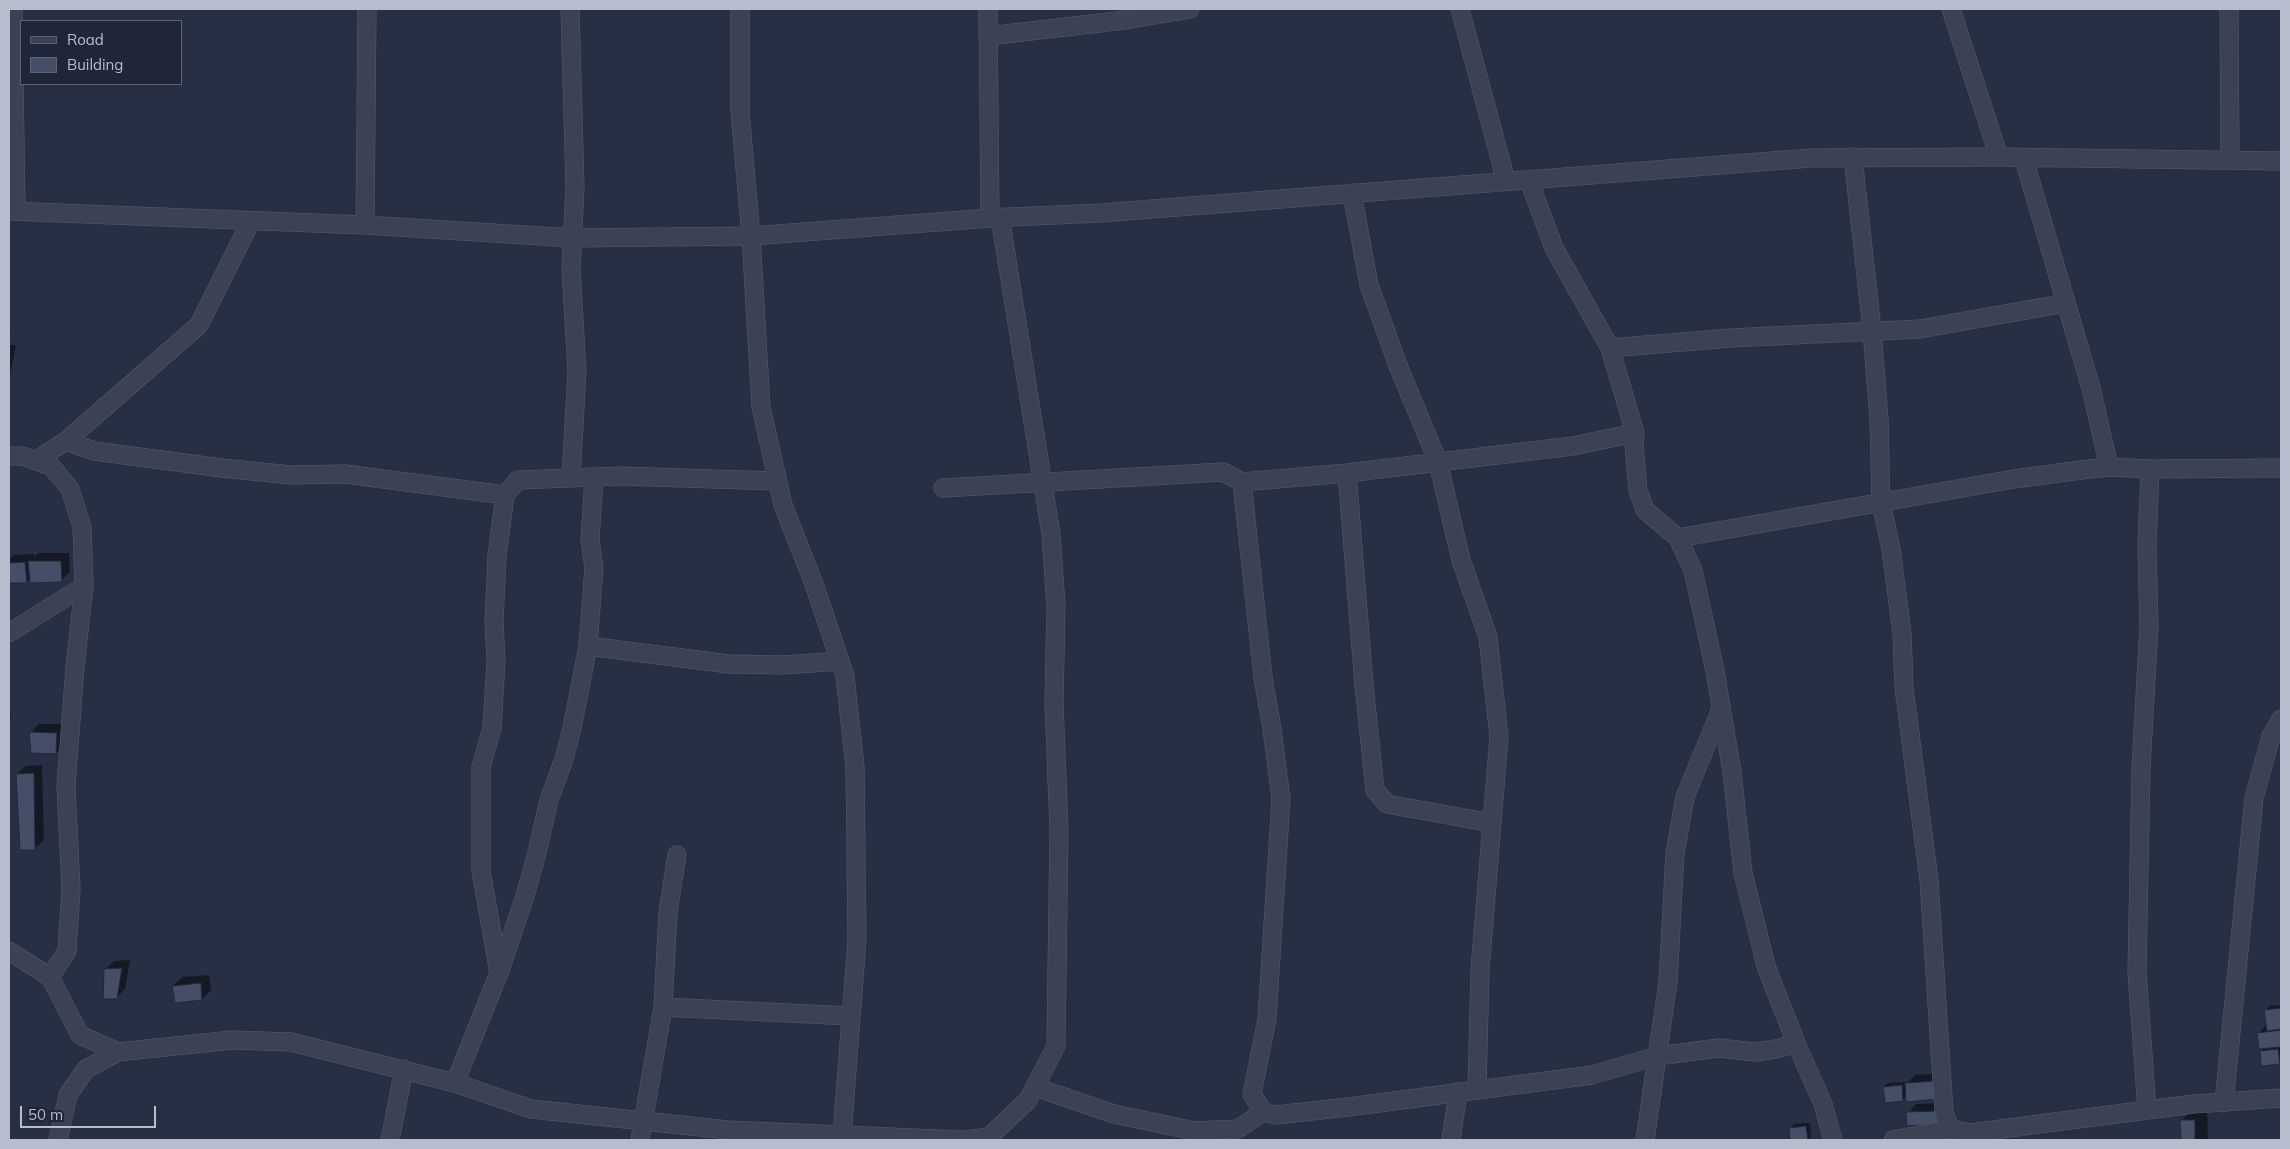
<!DOCTYPE html>
<html>
<head>
<meta charset="utf-8">
<style>
	body { margin:0 }
	#map { position:relative; width:2290px; height:1149px; overflow:hidden; background:#262f44; font-family:Mulish,sans-serif }
	canvas { display:block }
	.frame { position:absolute; inset:0; border:10px solid #b8bdcd; pointer-events:none }
	.legend { position:absolute; left:20px; top:20px; width:162px; height:65px; box-sizing:border-box; background:#1f2639; border:1px solid #5c6274; margin:0; padding:6px 9px; list-style:none; font-size:15px; color:#b8bdcd }
	.legend li { display:flex; align-items:center; gap:10px; height:25px }
	.legend b { width:25px; border:1px solid #5c6274 }
	.scale { position:absolute; left:20px; top:1106px; width:136px; height:22px; box-sizing:border-box; border:2px solid #b8bdcd; border-top:0; padding-left:6px; font-size:15px; line-height:18px; white-space:nowrap; color:#b8bdcd; -webkit-text-stroke:4px #1f2639; paint-order:stroke }
</style>
</head>
<body>
<div id="map">
<canvas width="2290" height="1149"></canvas>
<div class="frame"></div>
<ul class="legend">
<li><b style="height:6px;background:#3a4254"></b>Road</li>
<li><b style="height:14px;background:#454e67"></b>Building</li>
</ul>
<div class="scale">50 m</div>
</div>
<script>
const ctx = document.querySelector('canvas').getContext('2d');
ctx.lineJoin = 'round';
function fill(path, color) { ctx.fillStyle = color; ctx.fill(path, 'evenodd'); }
const shape = rows => new Path2D(rows.map(r => 'M' + r).join(''));
function strokePath(path, color, width, dash) { ctx.strokeStyle = color; ctx.lineWidth = width; ctx.lineCap = dash ? 'butt' : 'round'; ctx.setLineDash(dash || []); ctx.stroke(path); }
fill(shape([
	[9,333,11,333,9,345,16,345,9,381],
	[38,553,69,553,70,572,61,580,31,578,27,582,9,582,9,560,14,555,34,554,34,557],
	[9,703,11,721,9,723],
	[39,724,65,724,65,744,56,753,30,733],
	[42,765,44,840,35,848,17,774,26,766],
	[130,960,125,989,116,998,105,970,114,961],
	[209,975,211,990,202,999,173,986,182,977],
	[2281,1005,2281,1060,2279,1063,2261,1052,2265,1047,2259,1033,2267,1024,2266,1010,2270,1006],
	[1945,1073,1946,1089,1907,1095,1903,1100,1884,1087,1888,1083,1905,1082,1906,1084,1915,1075],
	[1946,1103,1947,1114,1908,1113,1916,1104],
	[2195,1107,2207,1107,2208,1140,2182,1140,2181,1121],
	[1810,1123,1811,1137,1808,1140,1791,1140,1790,1128,1794,1124]
]), '#0007');
const building = shape([
	[28,561,61,561,62,582,30,583,28,561],
	[25,562,27,583,9,583,9,563,25,562],
	[29,732,57,733,56,754,31,753,29,732],
	[34,773,35,850,20,850,16,774,34,773],
	[122,968,117,999,103,999,104,969,122,968],
	[201,983,202,1000,175,1003,172,986,201,983],
	[2281,1008,2281,1029,2267,1031,2264,1010,2281,1008],
	[2281,1030,2281,1047,2259,1049,2257,1033,2281,1030],
	[2278,1049,2280,1064,2261,1066,2260,1051,2278,1049],
	[1937,1081,1938,1099,1906,1102,1905,1083,1937,1081],
	[1902,1085,1903,1101,1885,1103,1883,1087,1902,1085],
	[1938,1111,1939,1124,1907,1126,1906,1112,1938,1111],
	[2180,1120,2195,1120,2195,1140,2181,1140,2180,1120],
	[1806,1126,1808,1140,1790,1140,1789,1128,1806,1126]
]);
fill(building, '#454e67');
strokePath(building, '#21283b', 1);
const minor = shape([
	[13,9,16,211],
	[570,9,575,187,571,269,577,371,571,478],
	[740,9,740,112,751,236,761,407,783,505,814,584,845,676,855,767,857,940,842,1135],
	[988,9,990,218],
	[1460,9,1506,181],
	[1951,9,1999,157],
	[2229,9,2230,160],
	[988,36,1125,20,1190,9],
	[1853,157,1872,330,1879,420,1881,503,1891,549,1902,633,1904,688,1929,880,1944,1112,1950,1129],
	[2024,159,2091,388,2109,467],
	[1529,180,1554,248,1610,348,1635,433,1634,445,1638,490,1645,510,1678,538,1693,570,1715,671,1732,772,1743,873,1766,966,1796,1043,1823,1104,1833,1140],
	[1352,193,1369,285,1399,368,1438,462,1461,560,1488,637,1499,737,1480,970,1477,1089],
	[9,211,365,225,573,238,751,236,990,218,1100,213,1811,158,1999,157,2281,161],
	[365,225,367,9],
	[1610,348,1730,338,1920,329,2066,303],
	[66,441,94,451,222,468,291,475,345,474,505,495],
	[9,456,22,456,51,466,70,489,82,527,84,586,75,667,66,786,71,889,67,951,50,977],
	[35,461,66,441,199,325,251,221],
	[1347,473,1364,685,1375,790,1387,804,1492,823],
	[1242,482,1263,677,1272,729,1281,799,1267,1019,1252,1094,1263,1112,1276,1115,1348,1107,1592,1075,1657,1056,1719,1048,1755,1052,1776,1049,1796,1043],
	[943,488,1223,472,1242,482,1347,473,1573,446,1635,433],
	[1678,538,2014,479,2081,470,2109,467,2150,469,2281,468],
	[9,633,84,586],
	[588,646,729,664,783,665,840,661],
	[9,951,50,977,80,1035,118,1052],
	[499,973,481,871,481,767,492,728,496,661,494,622,497,556,505,495,518,480,620,476,776,481],
	[663,1007,851,1016],
	[455,1083,499,973,525,896,536,857,549,800,564,759,572,728,588,646,594,568,590,540,594,478],
	[1035,1087,1114,1114,1195,1131,1238,1129,1263,1112],
	[2224,1103,2254,798,2271,736,2281,719],
	[2147,1110,2137,972,2141,767,2149,626,2147,545,2150,469],
	[58,1140,68,1095,86,1069,118,1052,232,1040,291,1042,455,1083,531,1109,728,1130,960,1140],
	[390,1140,404,1069],
	[640,1140,663,1007,668,912,677,855],
	[965,1140,989,1137,1028,1100,1056,1046,1059,830,1054,703,1056,606,1051,534,1000,217],
	[1451,1140,1458,1092],
	[1645,1140,1668,982,1675,853,1685,797,1721,709],
	[1893,1140,1950,1129,1970,1133,2194,1104,2281,1098]
]);
strokePath(minor, '#565c6e', 19);
strokePath(minor, '#3a4254', 18);
</script>
</body>
</html>
